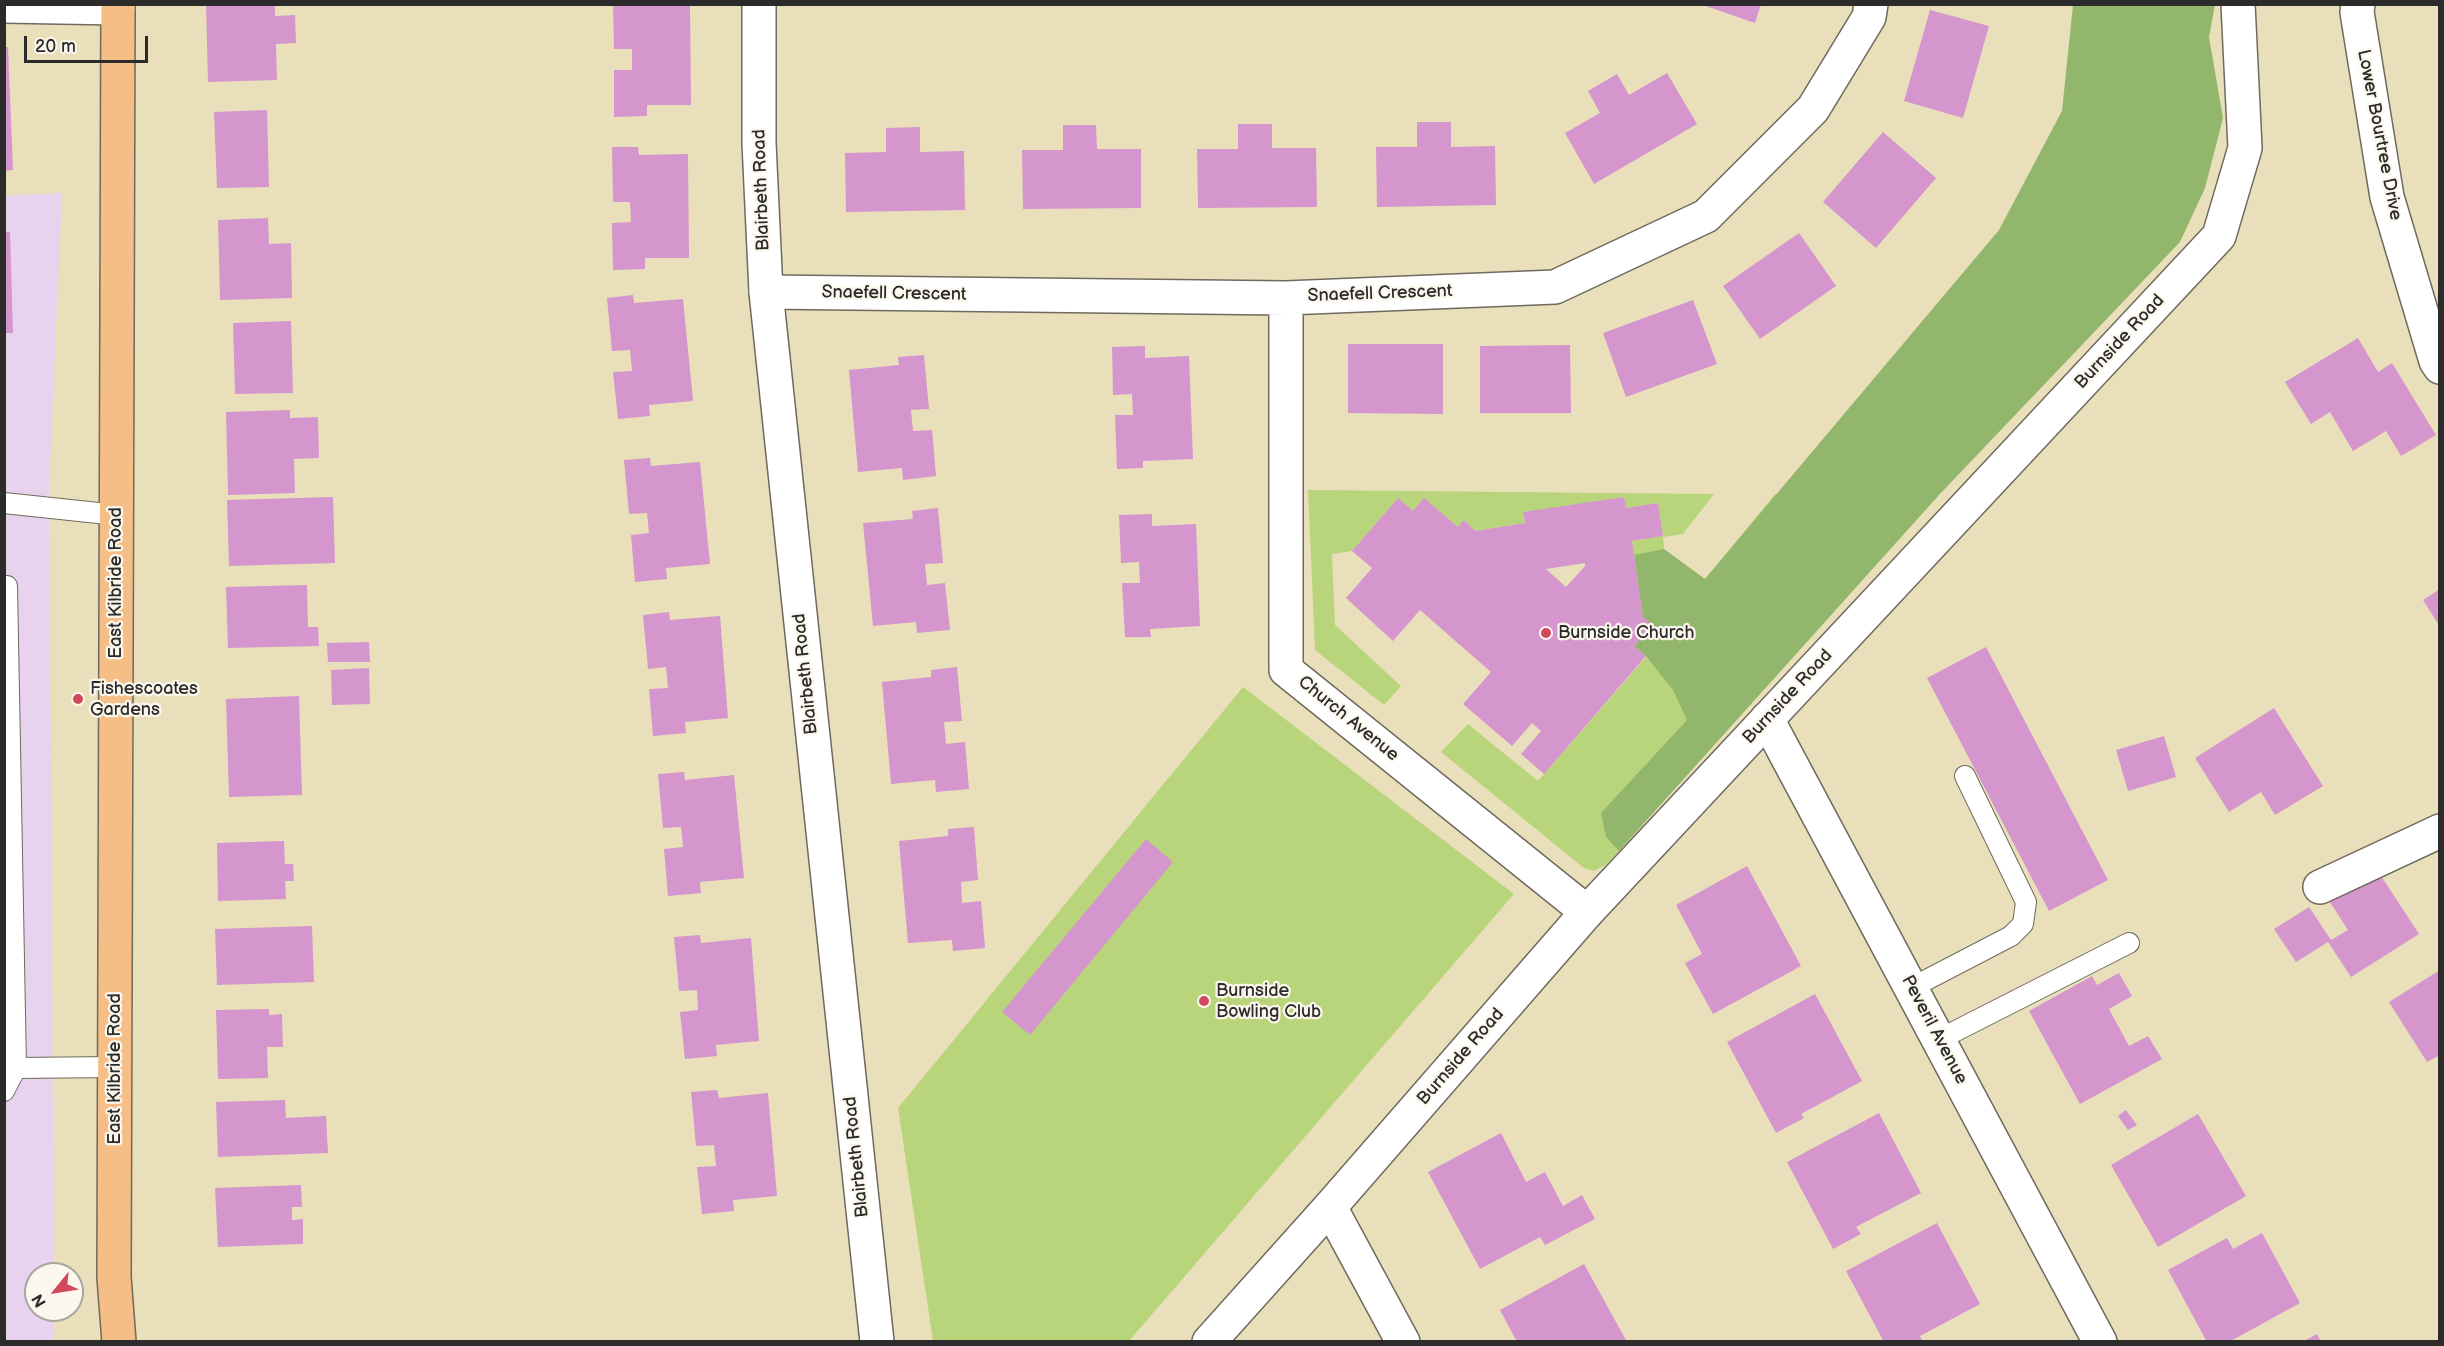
<!DOCTYPE html>
<html>
<head>
<meta charset="utf-8">
<style>
	body { margin:0 }
	#map { position:relative; width:2444px; height:1346px; overflow:hidden; background:#eadfbb; font-family:"Balsamiq Sans",sans-serif }
	canvas { display:block }
	.frame { position:absolute; inset:0; border:6px solid #2b2b2b; pointer-events:none }
	.north { position:absolute; left:24px; top:1262px; width:60px; height:60px; box-sizing:border-box; background:#fbf7ec; border:2px solid #a8a59f; border-radius:50%; rotate:240deg; font-size:16px; font-weight:700; line-height:24px; text-align:center; color:#2b2b2b }
	.north::after { content:''; display:block; margin:auto; width:21px; height:27px; background:#d1495b; clip-path:polygon(50% 0,100% 100%,50% 72%,0 100%) }
	.scale { position:absolute; left:24px; top:36px; width:124px; height:27px; box-sizing:border-box; border:3px solid #2b2b2b; border-top:0; padding-left:8px; font-size:18px; line-height:21px; white-space:nowrap; color:#2b2b2b; -webkit-text-stroke:4px #fbf7ec; paint-order:stroke }
</style>
</head>
<body>
<div id="map">
<canvas width="2444" height="1346"></canvas>
<div class="frame"></div>
<div class="north">N</div>
<div class="scale">20 m</div>
</div>
<script>
const ctx = document.querySelector('canvas').getContext('2d');
ctx.lineJoin = 'round';
function fill(path, color) { ctx.fillStyle = color; ctx.fill(path, 'evenodd'); }
const shape = rows => new Path2D(rows.map(r => 'M' + r).join(''));
function strokePath(path, color, width, dash) { ctx.strokeStyle = color; ctx.lineWidth = width; ctx.lineCap = dash ? 'butt' : 'round'; ctx.setLineDash(dash || []); ctx.stroke(path); }
function label(font, color, halo, rows, align = 'center') {
  ctx.font = font + ' "Balsamiq Sans",sans-serif'; ctx.lineWidth = 4.5; ctx.setLineDash([]); ctx.textBaseline = 'middle'; ctx.strokeStyle = halo; ctx.fillStyle = color; for (const [text, x, y, turn = 0] of rows) {
    ctx.save(); ctx.translate(x, y); ctx.rotate((+turn || 0) * Math.PI / 180); ctx.textAlign = isNaN(turn) ? turn : align; if (halo) ctx.strokeText(text, 0, 0); ctx.fillText(text, 0, 0); ctx.restore();
  }
}
fill(shape([
	[62,193,49,486,54,1274,36,1274,36,1310,54,1310,54,1341,5,1342,4,196]
]), '#e8d2ee');
fill(shape([
	[1308,490,1714,494,1683,534,1663,537,1664,549,1705,579,1775,494,1938,496,1607,864,1594,871,1584,868,1441,752,1468,724,1538,781,1646,657,1634,646,1652,625,1643,617,1632,541,1663,536,1658,503,1626,508,1624,497,1523,513,1525,523,1475,531,1464,520,1458,527,1424,498,1413,511,1397,499,1352,551,1332,554,1335,625,1401,686,1384,705,1315,650],
	[1243,687,1514,894,1129,1341,933,1341,898,1108]
]), '#b9d57b');
fill(shape([
	[2073,5,2215,5,2209,37,2223,118,2205,188,2180,242,1938,496,1619,851,1606,837,1601,813,1687,720,1673,690,1646,656,1634,646,1652,625,1643,617,1634,555,1664,549,1705,579,1999,230,2062,111]
]), '#92b66b');
fill(shape([
	[206,4,275,4,275,16,295,15,296,43,276,44,277,80,208,82],
	[613,4,690,4,691,105,647,105,647,116,614,117,614,70,632,70,632,49,614,49],
	[1700,4,1761,4,1755,23],
	[1930,10,1989,26,1963,118,1904,101],
	[4,47,8,47,13,170,4,171],
	[1667,73,1697,124,1594,184,1565,133,1600,113,1588,91,1617,74,1629,95],
	[267,110,269,187,217,188,214,112],
	[1417,122,1451,122,1451,147,1495,146,1496,205,1377,207,1376,147,1417,147],
	[1238,124,1272,124,1272,148,1316,148,1317,207,1198,208,1197,149,1238,149],
	[1063,125,1096,125,1097,149,1141,149,1141,208,1023,209,1022,150,1063,150],
	[920,127,920,152,964,151,965,210,846,212,845,153,886,152,886,128],
	[1883,132,1936,178,1876,248,1823,202],
	[612,147,638,147,639,155,688,154,689,258,645,258,645,269,613,270,612,223,631,222,630,202,613,202],
	[268,218,269,244,291,243,292,298,220,300,218,220],
	[4,232,10,232,13,333,4,333],
	[1799,233,1836,286,1760,339,1723,286],
	[633,295,634,303,683,299,693,401,649,405,650,416,618,419,613,372,632,371,630,350,612,351,607,298],
	[1693,300,1717,364,1626,397,1603,333],
	[291,321,293,393,235,394,233,323],
	[2358,338,2378,372,2392,363,2436,435,2401,456,2386,431,2353,451,2330,412,2311,424,2285,382],
	[1348,344,1443,344,1443,414,1348,413],
	[1570,345,1571,413,1480,413,1480,346],
	[1145,346,1145,358,1189,356,1193,459,1143,461,1143,468,1117,469,1115,415,1133,415,1132,394,1113,395,1112,347],
	[924,355,929,409,911,410,913,431,932,430,936,476,903,480,902,468,858,472,849,370,899,365,898,357],
	[290,410,290,418,318,417,319,458,294,459,295,493,228,495,226,412],
	[650,458,651,466,700,462,710,564,666,568,667,579,635,582,631,535,649,533,647,513,629,514,624,460],
	[333,497,335,563,229,566,227,500],
	[1624,497,1626,508,1658,503,1663,536,1632,541,1643,617,1653,625,1634,646,1646,656,1544,774,1521,754,1541,731,1532,723,1512,746,1463,704,1491,672,1420,610,1393,641,1346,598,1372,568,1352,551,1398,498,1413,511,1424,498,1458,527,1464,520,1475,531,1525,523,1523,512],
	[1585,563,1585,566,1566,587,1546,569],
	[938,508,943,563,925,564,927,585,945,583,950,630,917,633,916,622,873,626,863,523,913,519,912,511],
	[1152,514,1152,526,1196,524,1200,626,1150,629,1151,637,1125,637,1122,583,1140,583,1139,562,1121,563,1119,515],
	[307,585,308,627,318,627,319,646,228,648,226,587],
	[2440,589,2440,627,2423,600],
	[669,612,670,620,720,616,728,718,685,722,686,733,653,736,649,689,668,688,666,667,648,669,643,615],
	[369,642,370,662,328,662,327,643],
	[1986,647,2108,880,2049,911,1927,678],
	[957,667,962,721,944,722,946,744,965,742,969,789,936,792,935,780,891,784,882,682,931,677,931,670],
	[369,668,370,704,332,705,331,670],
	[299,696,302,795,229,797,226,699],
	[2274,708,2323,786,2275,815,2261,792,2229,812,2195,758],
	[2164,736,2176,777,2128,791,2116,750],
	[684,772,685,780,734,775,744,878,700,882,701,893,668,896,664,849,683,847,681,827,663,828,658,774],
	[974,827,978,880,961,882,962,903,981,901,985,948,953,951,952,940,908,943,899,841,948,836,948,829],
	[1146,839,1173,862,1030,1035,1002,1012],
	[284,841,285,864,293,864,294,881,285,881,286,899,218,901,217,843],
	[2372,862,2419,934,2351,977,2328,942,2296,962,2274,929,2309,907,2331,940,2348,930,2324,893],
	[1747,866,1801,966,1713,1014,1685,963,1702,954,1676,905],
	[312,926,314,982,217,985,215,929],
	[700,935,701,943,751,938,759,1041,716,1045,717,1056,685,1059,680,1012,698,1010,697,990,679,991,674,937],
	[2440,970,2440,1055,2427,1062,2389,1002],
	[2119,973,2132,996,2109,1009,2129,1046,2148,1036,2162,1059,2080,1104,2029,1011,2092,976,2097,985],
	[1815,994,1862,1081,1801,1114,1804,1118,1776,1133,1727,1042],
	[269,1009,269,1015,282,1014,283,1047,267,1047,268,1078,218,1079,216,1010],
	[717,1090,719,1098,768,1093,777,1196,733,1200,734,1211,702,1214,697,1167,716,1166,714,1145,696,1146,691,1092],
	[285,1100,286,1118,326,1116,328,1153,218,1157,216,1102],
	[2126,1110,2137,1125,2128,1130,2118,1116],
	[1879,1113,1921,1193,1856,1227,1861,1234,1833,1249,1787,1162],
	[2198,1114,2246,1196,2158,1247,2111,1165],
	[1501,1133,1526,1182,1545,1172,1563,1206,1582,1195,1595,1219,1545,1245,1540,1237,1480,1269,1428,1172],
	[301,1185,302,1207,292,1207,292,1220,303,1219,303,1244,218,1247,215,1188],
	[1937,1223,1980,1304,1920,1336,1923,1342,1884,1342,1846,1271],
	[2262,1233,2300,1303,2229,1342,2207,1342,2168,1270,2227,1238,2233,1249],
	[1584,1264,1627,1342,1517,1342,1500,1310],
	[2317,1334,2321,1342,2302,1342]
]), '#d496cc');
const service = shape([
	[4,503,117,515],
	[4,586,7,586,16,1068],
	[1911,988,2011,936,2023,924,2026,902,1965,776],
	[1938,1040,2129,943],
	[4,1091,16,1068,115,1067]
]);
const minor = shape([
	[2358,4,2357,12,2387,197,2436,361,2440,367],
	[4,6,118,8],
	[766,292,1286,298,1555,287,1706,216,1813,109,1869,17,1871,4],
	[1286,298,1286,670,1587,912],
	[1767,719,2100,1342],
	[2320,887,2440,831],
	[1330,1207,1403,1342]
]);
const tertiary = shape([
	[759,4,759,143,766,292,877,1342],
	[1209,1342,1330,1207,1587,912,2219,236,2245,148,2238,4]
]);
const primary = shape([
	[118,4,114,1277,119,1342]
]);
strokePath(service, '#6e6a5d', 22);
strokePath(minor, '#6e6a5d', 36);
strokePath(tertiary, '#6e6a5d', 36);
strokePath(primary, '#6e6a5d', 36);
strokePath(service, '#fff', 20);
strokePath(minor, '#fff', 33);
strokePath(tertiary, '#fff', 33);
strokePath(primary, '#f6be87', 33);
for (const [x, y, r, color] of [
	[1546,633,6,"#d1495b"],
	[78,699,6,"#d1495b"],
	[1204,1001,6,"#d1495b"]
]) { const dot = new Path2D(); dot.arc(x, y, r, 0, 2 * Math.PI); ctx.fillStyle = color; ctx.fill(dot); strokePath(dot, '#fbf7ec', 2); }
label('18px', '#2b2b2b', '#fbf7ec', [
	["Lower Bourtree Drive",2379,135,79],
	["Blairbeth Road",762,190,-92],
	["Snaefell Crescent",894,294,1],
	["Snaefell Crescent",1380,294,-2],
	["Burnside Road",2120,342,-47],
	["East Kilbride Road",116,583,-90],
	["Blairbeth Road",806,674,-96],
	["Burnside Road",1788,697,-47],
	["Church Avenue",1348,719,39],
	["Peveril Avenue",1934,1030,62],
	["Burnside Road",1461,1057,-49],
	["East Kilbride Road",115,1069,-90],
	["Blairbeth Road",857,1157,-96]
]);
label('18px', '#2b2b2b', '#fbf7ec', [
	["Burnside Church",1558,633],
	["Fishescoates",90,689],
	["Gardens",90,710],
	["Burnside",1216,991],
	["Bowling Club",1216,1012]
], 'left');
</script>
</body>
</html>
